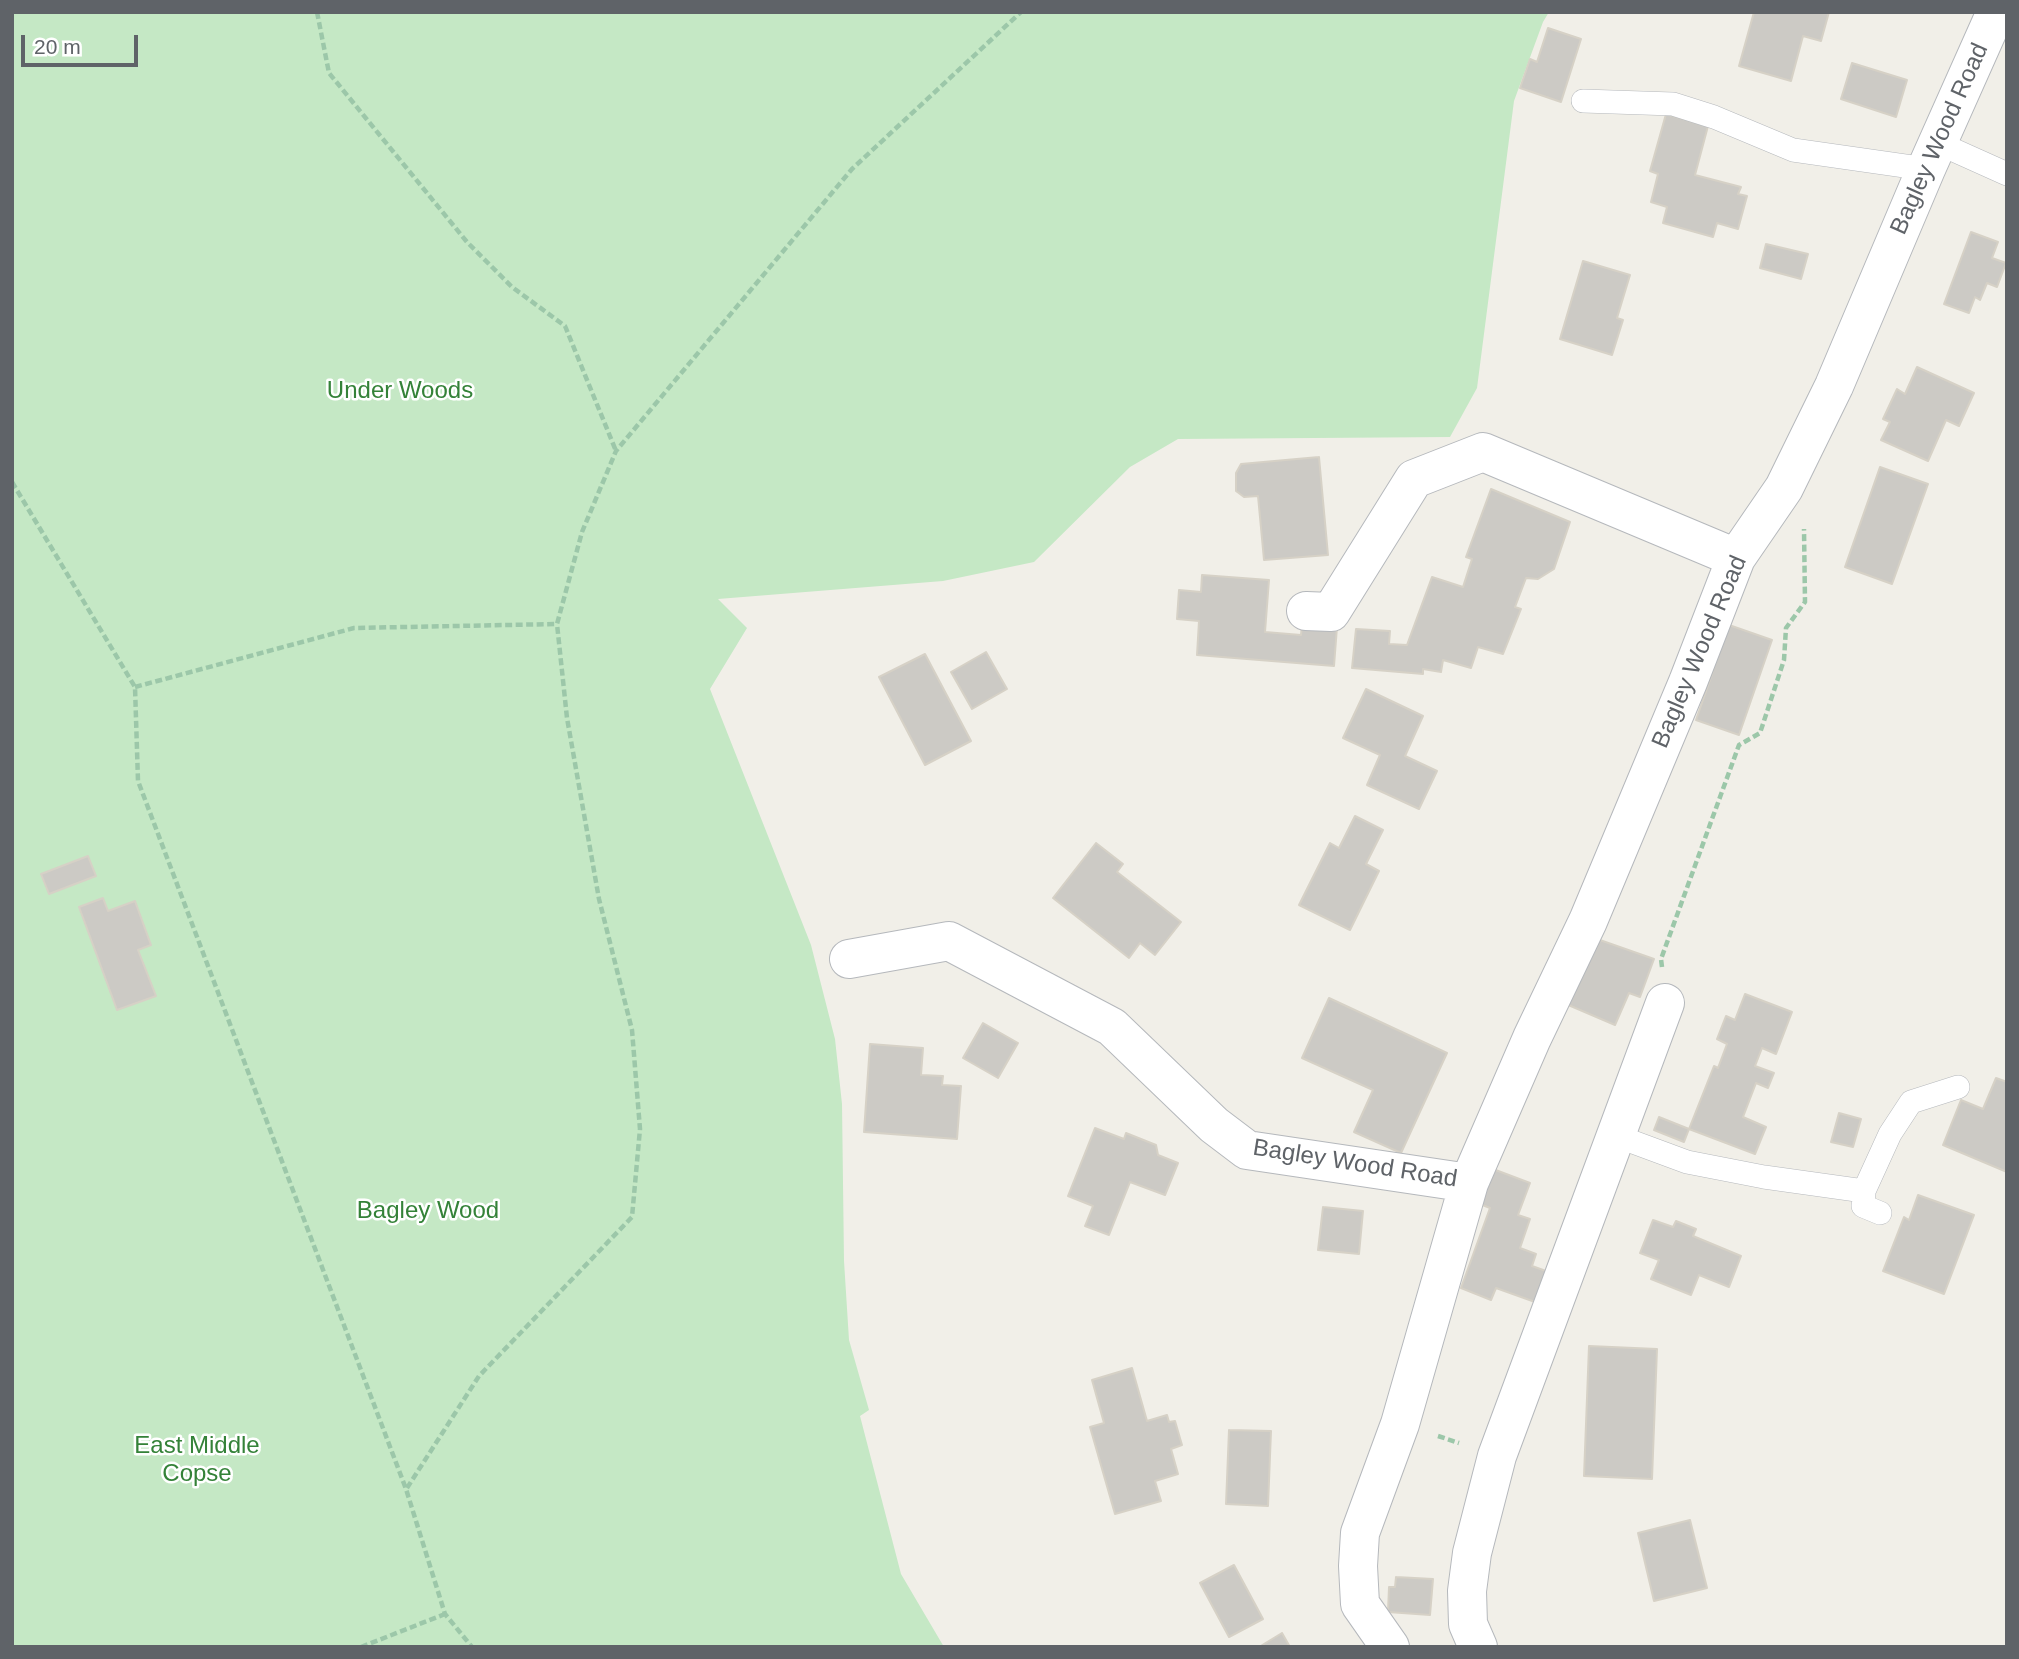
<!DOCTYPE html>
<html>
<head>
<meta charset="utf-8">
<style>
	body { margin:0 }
	#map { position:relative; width:2019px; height:1659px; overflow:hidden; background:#f1efe8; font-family:Arial,sans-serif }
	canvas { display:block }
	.frame { position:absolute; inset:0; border:14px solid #5f6368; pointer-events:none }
	.scale { position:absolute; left:21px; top:35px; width:117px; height:32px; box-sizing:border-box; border:4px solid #5f6368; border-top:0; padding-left:9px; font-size:21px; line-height:24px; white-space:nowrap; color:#5f6368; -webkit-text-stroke:5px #fff; paint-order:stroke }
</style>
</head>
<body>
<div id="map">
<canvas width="2019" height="1659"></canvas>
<div class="frame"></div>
<div class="scale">20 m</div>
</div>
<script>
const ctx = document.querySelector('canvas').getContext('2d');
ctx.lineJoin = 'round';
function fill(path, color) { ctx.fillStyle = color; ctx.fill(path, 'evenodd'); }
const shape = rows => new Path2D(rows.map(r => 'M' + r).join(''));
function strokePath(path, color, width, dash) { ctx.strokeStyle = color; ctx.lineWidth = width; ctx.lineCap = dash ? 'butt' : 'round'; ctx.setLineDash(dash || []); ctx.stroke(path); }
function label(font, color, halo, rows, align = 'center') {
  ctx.font = font + ' Arial,sans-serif'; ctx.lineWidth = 5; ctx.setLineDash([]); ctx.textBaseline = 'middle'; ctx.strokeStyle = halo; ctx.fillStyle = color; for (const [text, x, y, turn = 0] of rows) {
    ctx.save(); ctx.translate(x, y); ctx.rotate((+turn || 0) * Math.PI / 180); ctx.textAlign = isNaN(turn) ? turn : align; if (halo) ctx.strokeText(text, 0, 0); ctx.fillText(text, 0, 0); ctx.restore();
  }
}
fill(shape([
	[12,12,1549,12,1543,22,1514,101,1477,388,1450,437,1178,439,1130,467,1034,562,943,581,718,599,747,628,710,689,811,945,835,1039,842,1104,844,1261,849,1340,869,1410,860,1416,901,1574,944,1647,12,1647]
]), '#c5e8c5');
const building = shape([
	[1754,12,1829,12,1821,41,1803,36,1791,81,1739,66,1754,12],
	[1548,28,1581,39,1561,102,1520,88,1530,59,1537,62,1548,28],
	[1852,63,1907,80,1896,117,1841,99,1852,63],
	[1666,114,1708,126,1695,175,1741,187,1738,194,1747,196,1738,229,1717,223,1713,237,1663,223,1667,207,1651,202,1658,174,1650,171,1666,114],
	[1971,232,1998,242,1992,258,2006,263,1997,287,1987,283,1980,300,1975,297,1969,313,1944,304,1971,232],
	[1766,244,1808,254,1801,279,1760,268,1766,244],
	[1583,261,1630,275,1617,318,1623,320,1612,355,1560,339,1583,261],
	[1917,367,1974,393,1959,426,1946,420,1928,461,1881,440,1890,422,1883,419,1897,389,1905,394,1917,367],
	[1319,457,1328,555,1264,560,1258,496,1244,497,1236,491,1236,473,1241,464,1319,457],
	[1880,467,1928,484,1892,584,1845,567,1880,467],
	[1491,489,1570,522,1554,569,1538,579,1526,578,1515,607,1521,609,1503,654,1478,647,1471,668,1443,660,1441,672,1423,669,1423,674,1352,668,1356,629,1390,631,1389,644,1407,645,1432,577,1463,587,1472,559,1466,557,1491,489],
	[1202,575,1269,580,1265,632,1301,635,1302,624,1337,627,1334,666,1197,655,1199,621,1177,619,1179,590,1201,592,1202,575],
	[1729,625,1772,640,1739,735,1696,720,1729,625],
	[986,652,1007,689,972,709,951,672,986,652],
	[925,654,971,741,925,765,879,677,925,654],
	[1366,689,1423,716,1405,756,1437,771,1419,809,1367,785,1380,755,1343,738,1366,689],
	[1355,816,1383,830,1366,864,1379,871,1350,930,1299,905,1330,843,1339,848,1355,816],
	[1096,843,1123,864,1117,872,1181,922,1155,955,1140,943,1129,958,1053,898,1096,843],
	[88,856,96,876,49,894,41,874,88,856],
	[103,898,108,911,135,901,151,945,138,950,156,996,117,1010,79,907,103,898],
	[1597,939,1654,959,1640,997,1629,993,1615,1025,1566,1004,1597,939],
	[1745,994,1792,1012,1776,1054,1762,1048,1755,1066,1774,1073,1768,1088,1756,1083,1743,1117,1766,1127,1755,1154,1689,1129,1714,1066,1718,1068,1727,1044,1717,1039,1726,1016,1735,1020,1745,994],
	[1329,998,1447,1053,1401,1153,1354,1132,1373,1090,1302,1058,1329,998],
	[983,1023,1018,1043,998,1078,963,1058,983,1023],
	[870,1044,923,1048,921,1075,943,1076,942,1085,961,1086,957,1139,864,1132,870,1044],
	[1996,1078,2007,1082,2007,1172,1943,1145,1961,1100,1983,1109,1996,1078],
	[1839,1113,1861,1119,1853,1147,1831,1142,1839,1113],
	[1659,1117,1689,1129,1684,1142,1654,1130,1659,1117],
	[1095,1128,1124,1139,1126,1133,1156,1145,1158,1155,1178,1163,1165,1195,1130,1182,1109,1235,1085,1226,1093,1206,1068,1196,1095,1128],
	[1493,1169,1530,1183,1518,1215,1530,1219,1520,1248,1536,1254,1532,1266,1546,1271,1535,1302,1496,1288,1491,1300,1461,1288,1490,1208,1480,1204,1493,1169],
	[1918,1195,1974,1215,1944,1294,1883,1271,1904,1217,1909,1220,1918,1195],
	[1323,1207,1363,1211,1359,1254,1318,1250,1323,1207],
	[1653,1220,1673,1227,1676,1221,1696,1229,1693,1236,1741,1256,1729,1287,1699,1275,1691,1295,1651,1279,1659,1260,1640,1253,1653,1220],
	[1589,1346,1657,1349,1652,1479,1584,1476,1589,1346],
	[1132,1368,1147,1421,1167,1415,1169,1422,1175,1421,1182,1445,1171,1449,1178,1474,1155,1481,1161,1501,1115,1514,1090,1427,1104,1423,1092,1380,1132,1368],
	[1229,1430,1271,1431,1268,1506,1226,1504,1229,1430],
	[1690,1520,1707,1588,1654,1601,1638,1533,1690,1520],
	[1234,1565,1263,1619,1229,1637,1200,1583,1234,1565],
	[1396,1577,1433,1579,1430,1615,1388,1612,1389,1587,1395,1587,1396,1577],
	[1282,1633,1290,1647,1259,1647,1282,1633]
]);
fill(building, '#cccac5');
strokePath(building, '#d6d1c6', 2);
const lane = shape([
	[1583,101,1673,104,1714,117,1793,150,1926,169],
	[1938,143,2007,174],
	[1614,1135,1687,1162,1764,1177,1864,1191],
	[1880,1213,1863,1206,1864,1191,1890,1134,1911,1102,1958,1087]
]);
const street = shape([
	[1306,611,1331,612,1414,479,1483,452,1736,558],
	[849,959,949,941,1112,1027,1214,1125,1247,1150,1469,1183],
	[1390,1647,1360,1604,1358,1566,1360,1533,1400,1424,1469,1183,1532,1038,1588,921,1688,682,1736,558,1784,488,1834,386,1926,169,1996,12],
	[1478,1647,1468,1624,1467,1591,1472,1553,1497,1456,1665,1003]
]);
strokePath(lane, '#b5b8bc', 24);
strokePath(street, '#b5b8bc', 40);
strokePath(shape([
	[317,12,329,73,467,242,512,287,565,326,616,451],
	[12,482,135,687,138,781,406,1489,445,1614,472,1647],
	[135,687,354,628,557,624,582,532,616,451,852,169,1021,12],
	[1662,967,1661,959,1739,745,1760,733,1784,660,1786,628,1805,602,1804,529],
	[1438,1436,1459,1443],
	[407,1488,479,1376,632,1217,640,1129,632,1030,599,899,567,718,557,624],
	[361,1647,445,1614]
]), '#9cc7a9', 4.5, [7, 3.5]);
strokePath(lane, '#fff', 23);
strokePath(street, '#fff', 38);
label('24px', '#5f6368', '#fff', [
	["Bagley Wood Road",1940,139,-66],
	["Bagley Wood Road",1700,652,-67],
	["Bagley Wood Road",1355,1164,9]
]);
label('24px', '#348238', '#fff', [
	["Under Woods",400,391],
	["Bagley Wood",428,1211],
	["East Middle",197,1446],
	["Copse",197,1474]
]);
</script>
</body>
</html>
